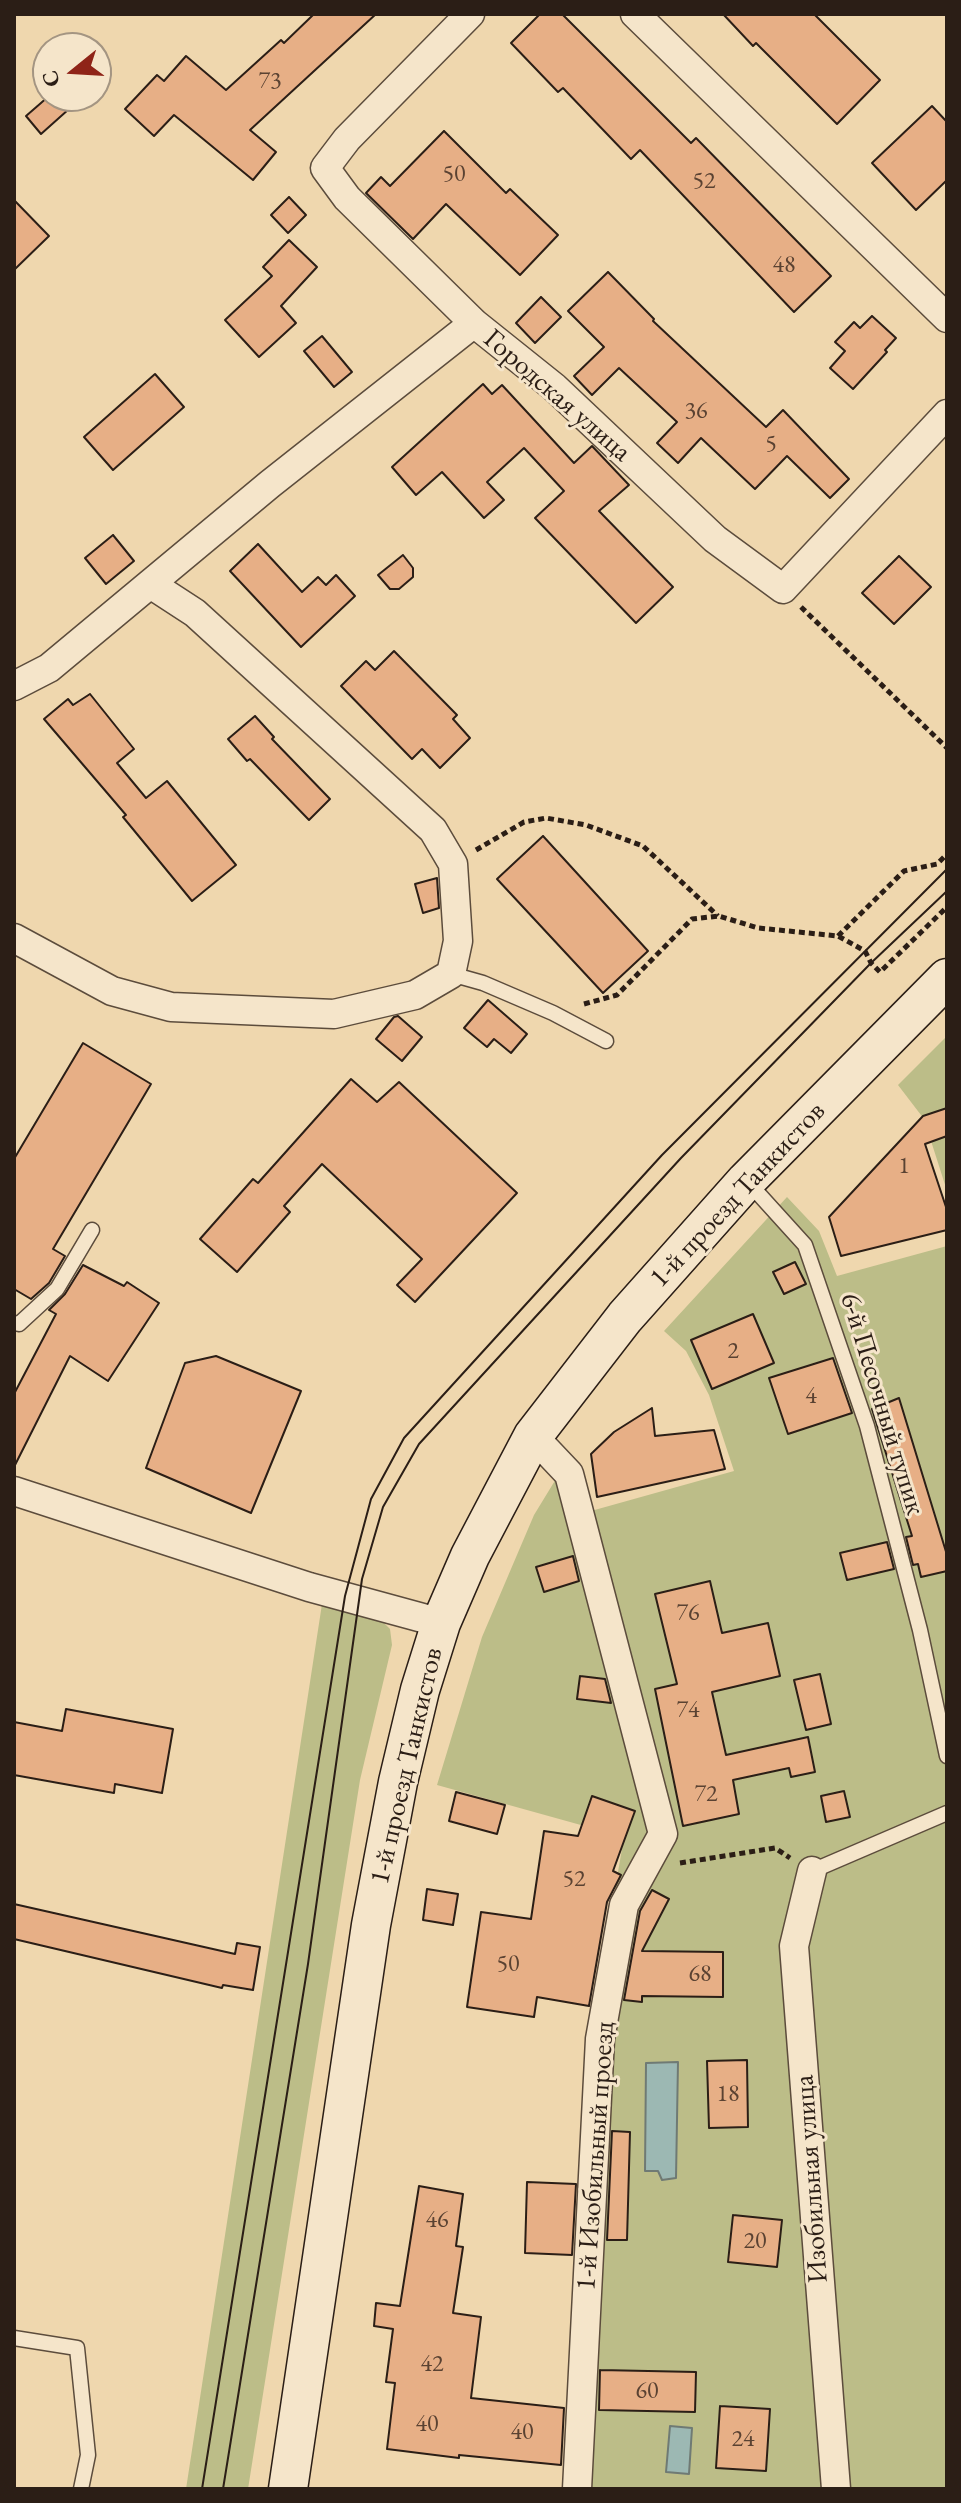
<!DOCTYPE html>
<html>
<head>
<meta charset="utf-8">
<style>
	body { margin:0 }
	#map { position:relative; width:961px; height:2503px; overflow:hidden; background:#efd7ae; font-family:"EB Garamond",serif }
	canvas { display:block }
	.frame { position:absolute; inset:0; border:16px solid #2b1e16; pointer-events:none }
	.north { position:absolute; left:32px; top:32px; width:80px; height:80px; box-sizing:border-box; background:#f5e5ca; border:2px solid #a49582; border-radius:50%; rotate:252deg; font-size:22px; font-weight:700; line-height:32px; text-align:center; color:#2b1e16 }
	.north::after { content:''; display:block; margin:auto; width:28px; height:36px; background:#8f2418; clip-path:polygon(50% 0,100% 100%,50% 72%,0 100%) }
</style>
</head>
<body>
<div id="map">
<canvas width="961" height="2503"></canvas>
<div class="frame"></div>
<div class="north">С</div>
</div>
<script>
const ctx = document.querySelector('canvas').getContext('2d');
ctx.lineJoin = 'round';
function fill(path, color) { ctx.fillStyle = color; ctx.fill(path, 'evenodd'); }
const shape = rows => new Path2D(rows.map(r => 'M' + r).join(''));
function strokePath(path, color, width, dash) { ctx.strokeStyle = color; ctx.lineWidth = width; ctx.lineCap = dash ? 'butt' : 'round'; ctx.setLineDash(dash || []); ctx.stroke(path); }
function label(font, color, halo, rows, align = 'center') {
  ctx.font = font + ' "EB Garamond",serif'; ctx.lineWidth = 6; ctx.setLineDash([]); ctx.textBaseline = 'middle'; ctx.strokeStyle = halo; ctx.fillStyle = color; for (const [text, x, y, turn = 0] of rows) {
    ctx.save(); ctx.translate(x, y); ctx.rotate((+turn || 0) * Math.PI / 180); ctx.textAlign = isNaN(turn) ? turn : align; if (halo) ctx.strokeText(text, 0, 0); ctx.fillText(text, 0, 0); ctx.restore();
  }
}
fill(shape([
	[947,1036,947,1191,924,1119,898,1085],
	[787,1197,819,1231,837,1276,947,1246,947,2489,568,2489,589,2041,624,1837,437,1785,482,1637,534,1515,570,1456,591,1511,734,1471,709,1395,686,1351,664,1331],
	[322,1604,382,1621,390,1629,392,1645,360,1780,248,2489,186,2489]
]), '#bcbd88');
const water = shape([
	[678,2062,676,2178,662,2180,658,2171,645,2171,646,2063,678,2062],
	[670,2426,692,2428,689,2474,666,2472,670,2426]
]);
fill(water, '#9cb8b3');
strokePath(water, '#6f7a74', 2);
const building = shape([
	[314,14,376,14,250,130,276,152,253,180,174,115,154,136,125,109,157,75,164,81,186,56,226,90,281,40,284,43,314,14],
	[540,14,562,14,691,143,696,138,831,276,794,312,640,150,631,159,563,88,558,92,511,43,540,14],
	[723,14,814,14,880,80,837,124,756,43,753,46,723,14],
	[49,96,58,96,69,109,41,134,26,116,49,96],
	[932,106,947,122,947,180,916,210,872,163,932,106],
	[444,131,506,193,510,189,558,235,520,275,446,204,413,239,366,193,381,177,390,186,444,131],
	[289,197,306,215,288,233,271,215,289,197],
	[14,200,49,236,14,270,14,200],
	[289,240,317,267,281,306,296,323,259,357,225,320,272,276,263,267,289,240],
	[608,272,654,319,653,321,766,427,783,410,849,479,830,498,787,456,755,489,701,438,678,463,657,443,677,422,619,368,592,395,574,376,604,347,568,311,608,272],
	[541,297,561,317,535,343,516,323,541,297],
	[872,316,896,338,885,350,887,352,853,389,830,368,845,351,835,342,854,322,860,328,872,316],
	[322,336,352,372,334,387,304,351,322,336],
	[155,374,184,407,113,470,84,437,155,374],
	[483,384,492,394,502,385,574,463,592,446,629,485,599,511,673,587,636,623,535,518,564,491,524,448,487,482,504,500,484,518,442,472,416,495,392,467,483,384],
	[113,535,134,561,106,584,85,558,113,535],
	[258,544,302,592,318,577,326,585,336,575,355,596,301,647,230,571,258,544],
	[403,555,413,568,413,577,399,589,390,589,378,575,403,555],
	[899,556,931,587,894,624,862,593,899,556],
	[394,651,457,715,453,719,470,738,440,768,422,749,412,759,341,686,366,661,375,670,394,651],
	[90,694,134,749,117,763,146,798,167,781,236,865,192,901,123,817,126,815,44,719,68,699,73,705,90,694],
	[255,716,274,737,272,739,330,799,309,820,250,759,247,761,228,739,255,716],
	[543,836,648,951,603,993,497,879,543,836],
	[437,878,439,908,423,913,415,884,437,878],
	[488,1000,527,1034,511,1053,494,1039,487,1047,464,1028,488,1000],
	[398,1016,422,1037,402,1061,376,1039,394,1017,398,1016],
	[83,1043,151,1084,53,1249,65,1256,49,1283,31,1299,14,1289,14,1159,83,1043],
	[351,1079,377,1102,399,1082,517,1193,415,1302,397,1285,422,1259,322,1164,284,1206,290,1212,237,1272,200,1239,253,1179,258,1183,351,1079],
	[947,1108,947,1136,925,1144,947,1210,947,1230,841,1256,829,1217,923,1116,947,1108],
	[795,1262,806,1284,784,1294,773,1272,795,1262],
	[83,1265,124,1286,127,1282,159,1303,108,1381,70,1356,14,1467,14,1394,56,1314,49,1310,65,1294,83,1265],
	[753,1314,774,1363,712,1389,691,1340,753,1314],
	[216,1356,301,1391,251,1513,146,1468,185,1363,216,1356],
	[833,1358,852,1413,788,1434,769,1378,833,1358],
	[899,1398,947,1555,947,1571,921,1577,918,1564,913,1565,906,1537,912,1536,872,1409,899,1398],
	[652,1408,655,1436,714,1430,725,1469,597,1497,591,1454,614,1432,652,1408],
	[887,1542,894,1569,847,1580,840,1553,887,1542],
	[573,1556,579,1581,544,1592,536,1567,573,1556],
	[710,1581,722,1633,768,1623,780,1676,712,1692,726,1755,808,1737,815,1772,791,1777,789,1768,733,1780,739,1814,683,1826,655,1689,677,1684,655,1594,710,1581],
	[820,1674,831,1724,806,1730,794,1680,820,1674],
	[580,1676,605,1679,611,1703,577,1699,580,1676],
	[66,1709,173,1729,162,1793,115,1784,114,1793,14,1775,14,1722,62,1731,66,1709],
	[844,1791,850,1817,826,1822,821,1796,844,1791],
	[456,1792,505,1805,497,1834,449,1821,456,1792],
	[592,1796,635,1811,613,1871,621,1875,607,1902,589,2006,537,1997,534,2017,467,2007,481,1912,531,1919,544,1831,578,1836,592,1796],
	[427,1889,458,1894,453,1925,423,1920,427,1889],
	[652,1890,669,1899,642,1951,723,1952,723,1997,642,1996,642,2002,624,2000,640,1911,652,1890],
	[14,1904,235,1954,237,1943,260,1947,253,1990,223,1985,222,1988,14,1939,14,1904],
	[747,2060,748,2127,709,2128,707,2061,747,2060],
	[612,2131,630,2132,627,2240,607,2240,612,2131],
	[527,2182,576,2184,572,2255,525,2253,527,2182],
	[419,2186,463,2194,456,2246,463,2247,453,2313,481,2317,471,2398,564,2408,561,2465,459,2455,459,2458,387,2449,395,2383,386,2382,393,2329,374,2326,376,2303,400,2306,419,2186],
	[733,2215,782,2220,777,2267,728,2262,733,2215],
	[600,2370,696,2372,695,2412,599,2410,600,2370],
	[720,2406,770,2409,766,2471,716,2468,720,2406]
]);
fill(building, '#e7af86');
strokePath(building, '#2b1e16', 2);
const service = shape([
	[451,974,483,983,553,1013,606,1041],
	[747,1181,805,1245,867,1426,920,1630,947,1756],
	[14,1323,19,1324,57,1289,92,1230],
	[812,1871,947,1813],
	[14,2338,77,2348,88,2455,81,2489]
]);
const minor = shape([
	[470,14,347,139,325,168,347,198,474,323,554,387,715,539,783,589,947,414],
	[635,14,947,318],
	[14,686,49,668,270,484,474,323],
	[14,938,112,991,171,1007,334,1014,415,995,451,974,458,941,453,864,433,830,195,613,152,585],
	[533,1436,569,1474,663,1834,624,1905,600,2039,577,2489],
	[14,1491,309,1587,441,1623],
	[812,1871,794,1946,836,2489]
]);
const secondary = shape([
	[288,2489,371,1925,398,1782,420,1690,441,1623,470,1556,533,1436,625,1317,746,1181,947,978]
]);
strokePath(service, '#5c4c3c', 17);
strokePath(minor, '#5c4c3c', 31);
strokePath(secondary, '#2b1e16', 41);
strokePath(shape([
	[801,607,947,748],
	[476,850,524,822,546,818,586,825,643,846,718,916],
	[838,936,904,871,937,864,947,854],
	[584,1004,617,995,692,919,719,916,758,928,838,936,865,951,871,963,880,972,947,907],
	[680,1863,775,1848,790,1858]
]), '#2b1e16', 5, [6, 4]);
strokePath(service, '#f5e5ca', 14);
strokePath(minor, '#f5e5ca', 28);
strokePath(secondary, '#f5e5ca', 38);
strokePath(shape([
	[202,2489,345,1596,371,1499,404,1438,662,1155,947,869],
	[223,2489,308,1964,362,1579,383,1507,419,1444,681,1158,871,963,947,891]
]), '#2b1e16', 2);
label('24px', '#5a4232', null, [
	["73",270,81],
	["50",454,174],
	["52",704,181],
	["48",784,265],
	["36",696,411],
	["5",771,444],
	["1",904,1166],
	["2",733,1351],
	["4",811,1396],
	["76",688,1613],
	["74",688,1710],
	["72",706,1794],
	["52",574,1879],
	["50",508,1964],
	["68",700,1974],
	["18",728,2094],
	["46",437,2220],
	["20",755,2241],
	["42",432,2364],
	["60",647,2391],
	["40",427,2424],
	["40",522,2432],
	["24",743,2439]
]);
label('28px', '#2b1e16', '#f5e5ca', [
	["Городская улица",557,396,41],
	["1-й проезд Танкистов",738,1195,-47],
	["6-й Песочный тупик",882,1404,73],
	["1-й проезд Танкистов",407,1766,-77],
	["1-й Изобильный проезд",596,2156,-86],
	["Изобильная улица",812,2179,-94]
]);
</script>
</body>
</html>
